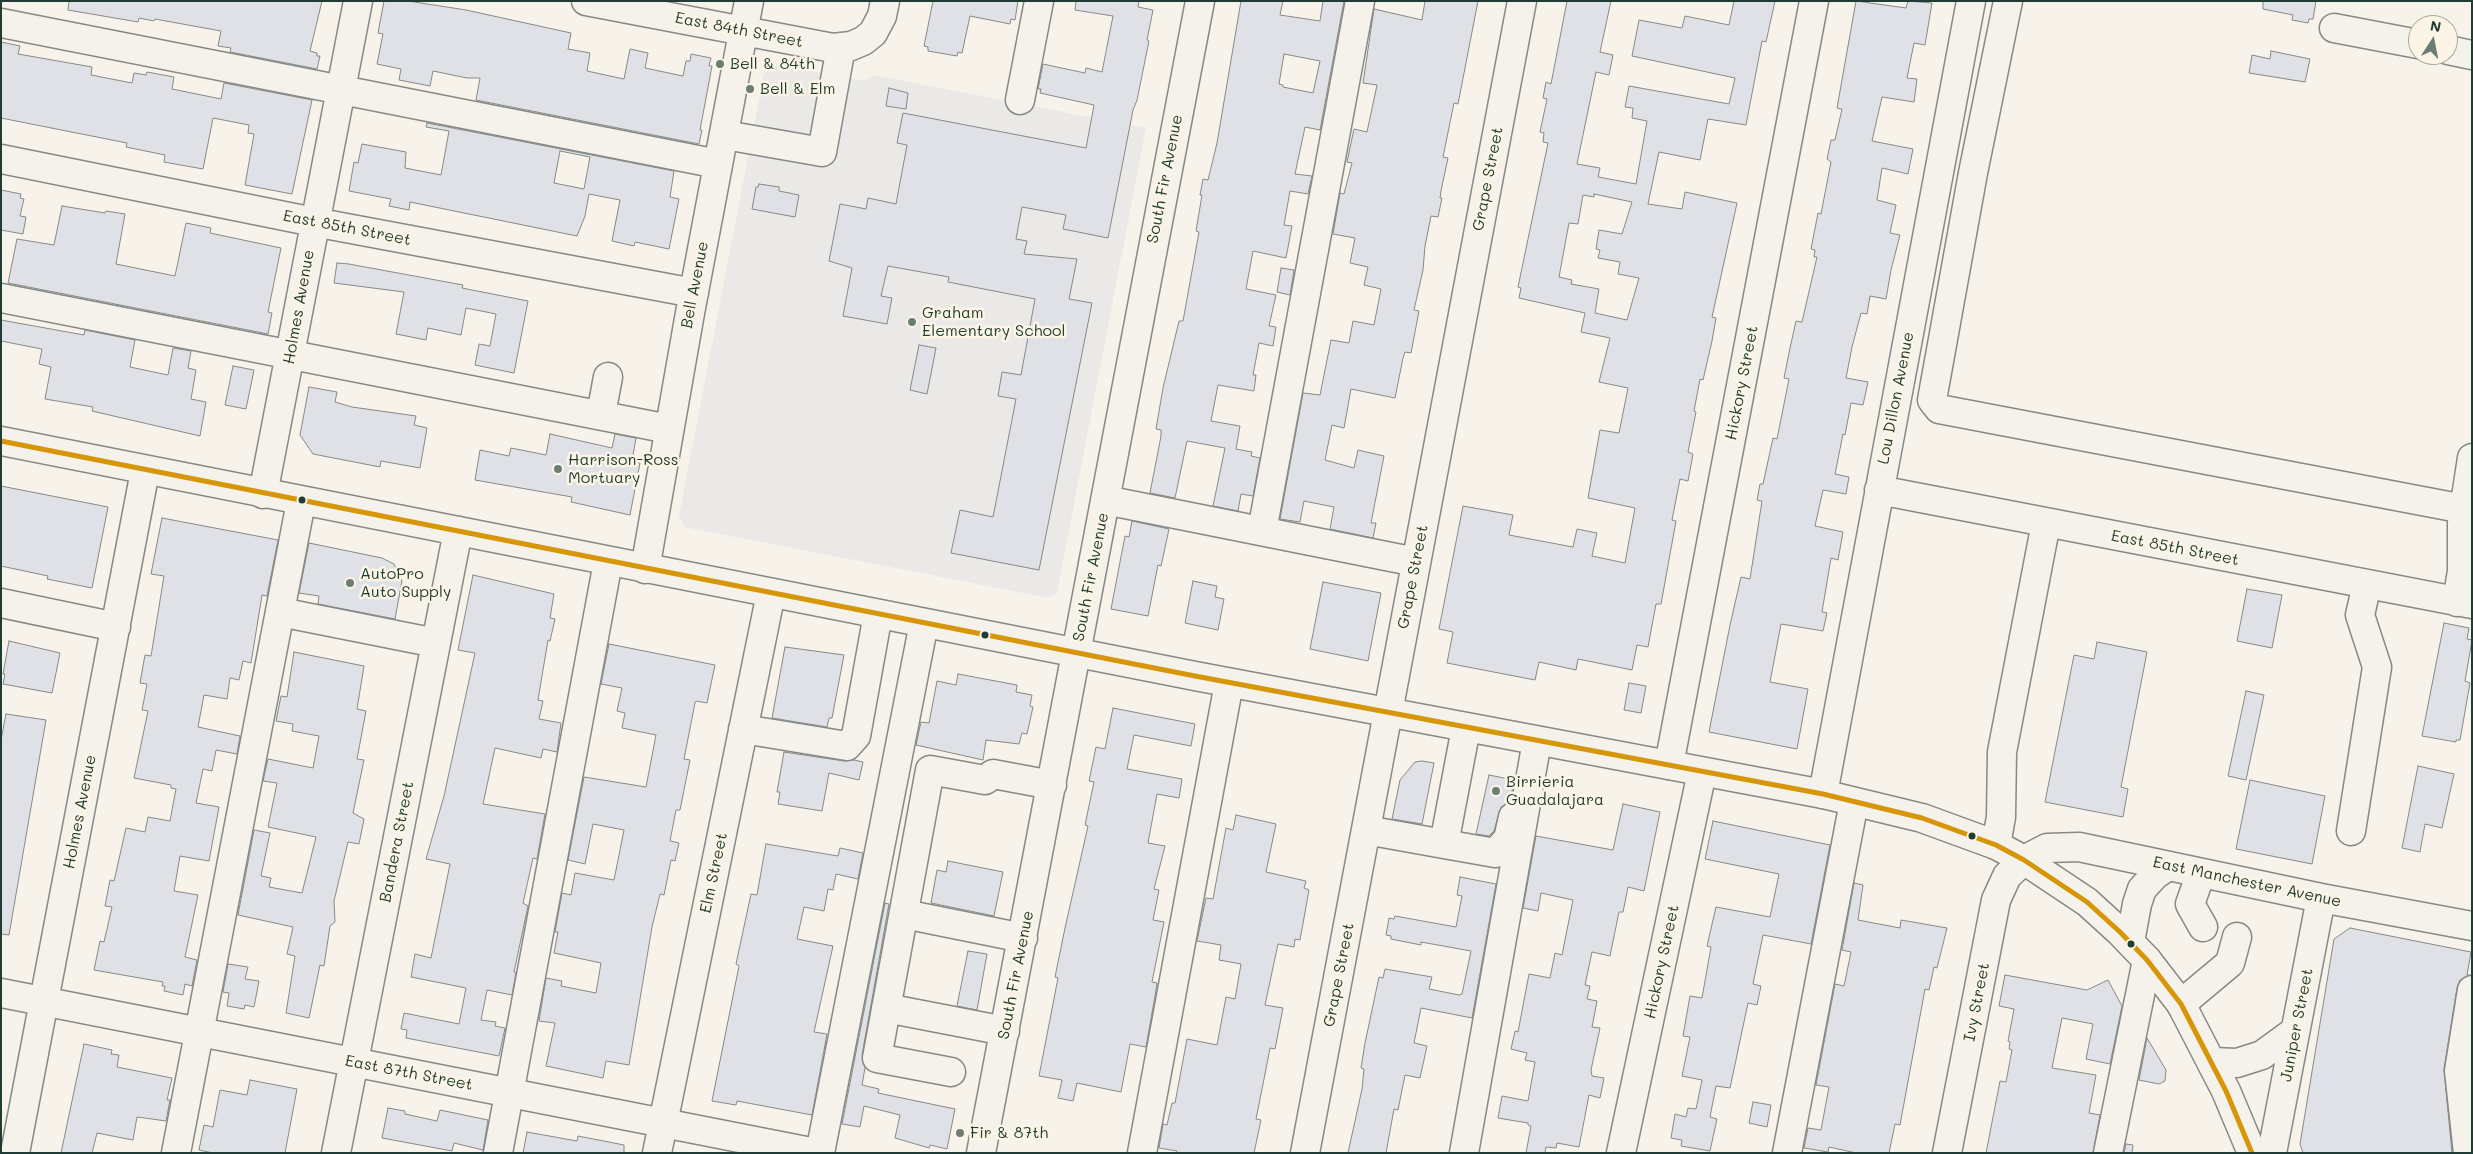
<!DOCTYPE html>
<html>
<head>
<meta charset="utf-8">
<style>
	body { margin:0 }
	#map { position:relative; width:2473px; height:1154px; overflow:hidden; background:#f7f3ea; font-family:Mali,sans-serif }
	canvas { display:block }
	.frame { position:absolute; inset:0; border:2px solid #1f3d34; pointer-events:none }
	.north { position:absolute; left:2408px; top:15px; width:50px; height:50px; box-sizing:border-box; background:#fcf5e5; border:1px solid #a4ab9e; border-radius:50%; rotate:11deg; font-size:14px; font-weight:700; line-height:20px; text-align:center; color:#1f3d34 }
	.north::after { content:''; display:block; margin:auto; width:18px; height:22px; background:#6b7d74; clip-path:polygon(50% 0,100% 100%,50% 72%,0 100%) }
</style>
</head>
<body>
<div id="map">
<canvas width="2473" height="1154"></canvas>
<div class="frame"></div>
<div class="north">N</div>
</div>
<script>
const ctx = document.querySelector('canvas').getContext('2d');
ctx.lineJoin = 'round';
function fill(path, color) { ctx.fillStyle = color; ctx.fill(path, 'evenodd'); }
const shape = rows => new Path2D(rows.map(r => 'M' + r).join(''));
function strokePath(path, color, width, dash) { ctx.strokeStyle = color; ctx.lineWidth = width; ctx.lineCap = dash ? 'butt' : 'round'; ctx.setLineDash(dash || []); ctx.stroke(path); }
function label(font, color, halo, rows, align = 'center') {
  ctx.font = font + ' Mali,sans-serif'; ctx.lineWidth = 5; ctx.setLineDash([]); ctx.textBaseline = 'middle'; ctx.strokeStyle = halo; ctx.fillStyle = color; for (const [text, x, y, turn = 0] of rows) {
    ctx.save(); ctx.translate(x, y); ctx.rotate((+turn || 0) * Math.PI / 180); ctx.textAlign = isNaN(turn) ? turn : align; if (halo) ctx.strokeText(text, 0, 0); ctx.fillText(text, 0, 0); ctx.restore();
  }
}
fill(shape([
	[777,64,865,81,874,75,1146,128,1057,593,1049,598,684,527,679,516,764,73]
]), '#ebe9e7');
const building = shape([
	[69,1,322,1,310,51,317,53,317,56,320,56,317,69,230,52,231,48,218,46,221,31,155,19,154,21,139,18,138,22,68,10,69,1],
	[384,1,408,1,466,10,571,33,568,49,590,53,587,71,624,79,630,49,648,53,645,68,683,76,686,61,690,61,691,54,711,58,709,66,712,66,700,130,702,130,699,144,476,100,480,78,467,78,433,71,430,86,399,80,401,69,377,64,383,34,378,33,384,1],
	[933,1,1018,1,1015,20,1011,19,1010,24,970,16,962,53,958,52,957,56,928,51,928,47,924,46,933,1],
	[1076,1,1139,1,1138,7,1153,10,1147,40,1149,41,1137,100,1133,110,1108,238,1063,229,1066,215,1022,207,1016,239,1027,241,1024,254,1077,259,1069,299,1092,303,1039,570,951,553,960,510,993,517,1016,399,998,396,1002,372,1021,375,1035,299,948,282,949,277,888,266,881,296,892,298,887,324,843,316,852,268,829,261,840,204,866,209,868,198,896,204,907,145,897,143,903,113,1086,148,1094,105,1040,93,1041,89,1038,89,1043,64,1085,73,1086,68,1102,72,1113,16,1075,10,1076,1],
	[1241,1,1283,1,1280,15,1320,21,1323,1,1344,1,1320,130,1305,127,1295,174,1312,176,1308,194,1290,191,1284,225,1292,226,1286,258,1253,251,1246,289,1276,295,1269,326,1276,327,1273,346,1259,343,1253,375,1256,375,1254,391,1218,385,1211,421,1240,426,1236,449,1252,452,1251,456,1260,458,1253,496,1241,494,1238,511,1213,506,1225,448,1187,441,1175,498,1150,493,1161,436,1161,430,1156,429,1163,388,1179,321,1183,321,1199,232,1196,231,1202,195,1200,195,1203,179,1208,180,1217,143,1241,1],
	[1284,54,1320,61,1313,93,1283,87,1283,85,1279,84,1284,54],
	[1425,1,1478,1,1458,104,1454,103,1443,157,1448,158,1441,191,1440,198,1442,198,1438,217,1431,216,1425,246,1423,270,1414,310,1419,311,1411,353,1405,352,1403,358,1395,398,1351,389,1344,428,1332,425,1325,460,1354,468,1358,450,1384,456,1371,523,1376,523,1373,538,1330,529,1334,507,1304,501,1300,522,1280,519,1303,393,1320,395,1331,340,1349,343,1353,321,1374,325,1381,289,1364,285,1368,267,1350,263,1355,238,1333,234,1340,193,1344,194,1352,163,1347,162,1354,129,1367,132,1377,85,1363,83,1374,9,1422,20,1425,1],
	[1567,1,1611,1,1600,52,1613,55,1609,75,1596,72,1577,164,1600,168,1598,177,1636,184,1647,121,1632,118,1633,108,1625,107,1629,86,1729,104,1735,78,1632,56,1639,20,1682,28,1685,16,1729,25,1734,1,1775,1,1766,42,1762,41,1746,125,1708,119,1700,160,1659,152,1648,204,1682,209,1685,192,1737,203,1712,317,1716,318,1712,341,1703,380,1700,379,1694,411,1696,412,1688,452,1693,454,1688,481,1680,479,1672,520,1676,521,1661,604,1656,604,1648,647,1637,645,1632,670,1578,659,1576,670,1539,662,1535,680,1447,663,1453,632,1439,629,1463,506,1513,515,1509,535,1573,547,1577,529,1597,533,1592,556,1625,563,1635,508,1588,498,1600,430,1619,433,1628,388,1599,382,1610,338,1581,332,1585,313,1519,298,1521,288,1518,287,1548,143,1543,142,1544,133,1540,132,1547,99,1543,98,1546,82,1551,84,1567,1],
	[1594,194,1632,202,1622,234,1599,230,1596,249,1600,250,1598,258,1620,262,1618,274,1639,278,1627,320,1595,313,1599,289,1571,284,1572,280,1559,277,1569,223,1578,224,1583,195,1594,197,1594,194],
	[1856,1,1906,8,1908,1,1932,3,1925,45,1914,43,1907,78,1917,79,1914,102,1882,97,1872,141,1913,149,1908,174,1882,168,1877,200,1896,205,1890,233,1900,235,1891,270,1886,299,1870,296,1867,314,1861,313,1852,347,1846,378,1868,382,1863,405,1851,403,1845,435,1843,434,1835,474,1849,477,1846,494,1823,490,1815,526,1843,532,1838,560,1831,558,1822,612,1827,613,1823,631,1781,624,1770,682,1808,689,1797,749,1709,732,1730,625,1741,577,1750,579,1762,501,1757,500,1760,484,1763,484,1773,438,1777,439,1789,379,1784,378,1790,348,1796,321,1802,322,1817,257,1814,257,1815,250,1811,249,1818,213,1821,214,1831,162,1827,159,1831,140,1835,140,1842,109,1837,108,1856,1],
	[2263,1,2316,1,2313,19,2309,19,2308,23,2292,20,2293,15,2263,9,2263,1],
	[1,42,20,46,18,54,92,67,91,75,132,83,134,73,146,75,147,72,174,77,172,89,221,99,224,83,312,100,292,194,245,185,254,134,248,133,249,125,213,118,203,169,164,162,165,155,126,147,127,143,1,118,1,42],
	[2271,51,2310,59,2305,82,2249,73,2252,55,2270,59,2271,51],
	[889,88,908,93,906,109,886,106,889,88],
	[427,123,674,171,670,197,679,199,669,249,635,242,634,246,612,241,620,200,589,194,585,216,577,236,410,202,409,210,389,206,391,199,349,191,354,162,358,163,362,144,406,152,405,168,441,175,449,131,426,127,427,123],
	[560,151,590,157,584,189,554,183,560,151],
	[759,184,779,187,779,191,799,195,795,217,752,209,756,187,758,187,759,184],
	[1,190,21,194,20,198,24,199,20,216,26,217,23,234,1,230,1,190],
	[62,206,105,213,106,211,125,214,116,264,175,276,186,223,211,228,210,233,281,248,268,312,272,313,268,334,8,283,17,239,54,245,62,206],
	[337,263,349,264,463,285,462,288,528,301,514,373,475,365,479,344,490,346,496,314,466,308,461,335,428,328,426,340,396,334,404,292,334,283,337,263],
	[1281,268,1294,270,1290,295,1277,292,1281,268],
	[1,320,84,335,85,330,135,340,130,367,168,375,173,348,191,351,188,368,196,370,191,399,206,402,200,436,92,411,93,407,45,399,51,367,39,364,42,349,1,341,1,320],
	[919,345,936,348,927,394,910,390,919,345],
	[233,366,254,370,246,409,225,405,233,366],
	[309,387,337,392,335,402,352,407,416,416,414,425,427,428,420,468,381,461,380,467,313,454,300,435,309,387],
	[550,434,612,448,615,434,636,438,632,461,640,463,630,515,571,502,572,497,475,480,480,450,509,456,511,448,546,455,550,434],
	[1,486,108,507,92,588,47,579,48,576,1,566,1,486],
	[162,518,278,540,267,596,262,595,251,663,243,661,239,680,230,678,227,699,204,695,198,727,240,736,237,754,216,750,212,771,203,769,196,803,219,807,209,861,180,856,174,891,198,895,185,957,197,960,192,986,185,984,183,995,164,991,165,986,162,986,163,982,94,970,100,941,104,942,112,907,105,906,110,880,114,881,126,828,145,832,148,817,170,821,176,789,171,788,171,785,134,778,148,711,142,710,147,684,140,683,145,655,151,656,164,576,151,574,162,518],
	[1132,521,1169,529,1161,566,1158,565,1148,616,1111,609,1125,536,1129,537,1132,521],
	[309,543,382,558,394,564,402,581,395,619,318,604,319,596,299,593,309,543],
	[473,575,554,594,550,618,555,619,550,641,548,640,538,700,543,701,539,719,561,723,557,752,543,749,541,758,495,748,483,804,545,814,537,859,533,858,523,903,528,906,514,972,516,973,512,995,487,990,481,1020,496,1022,495,1026,505,1028,499,1056,406,1038,407,1030,401,1029,404,1013,459,1024,466,988,411,977,415,954,431,958,450,864,426,859,444,796,475,653,458,650,473,575],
	[1193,581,1217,586,1215,597,1224,599,1218,630,1185,623,1193,581],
	[1323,582,1381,593,1368,661,1310,649,1323,582],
	[2247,589,2282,595,2272,648,2237,641,2247,589],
	[2444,623,2469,628,2467,639,2472,640,2465,681,2470,683,2460,740,2456,740,2456,742,2422,736,2444,623],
	[9,641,60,653,52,693,3,684,5,674,3,674,9,641],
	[2097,642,2147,652,2121,787,2128,789,2123,817,2045,802,2074,655,2094,659,2097,642],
	[609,644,715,665,707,703,696,701,695,703,684,759,690,760,680,810,676,810,670,841,679,843,675,861,671,860,664,895,660,894,652,927,629,1065,606,1061,603,1078,546,1066,555,1023,539,1021,546,978,562,981,561,986,596,993,601,963,554,953,558,932,555,932,562,893,571,895,575,873,614,880,624,830,593,824,585,864,568,860,584,777,646,787,656,735,622,728,625,713,617,711,622,688,601,684,609,644],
	[785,647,844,655,832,718,829,718,827,727,772,718,785,647],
	[294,652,364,666,357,709,366,711,357,759,364,760,353,813,364,819,359,844,348,842,334,901,335,922,330,926,324,966,320,965,309,1018,286,1013,295,956,287,954,293,927,238,915,254,830,270,833,261,876,271,878,269,887,302,893,316,837,268,827,277,783,263,781,268,759,313,768,319,736,292,731,293,724,276,721,281,696,287,697,294,652],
	[958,674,1017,685,1016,692,1032,695,1030,706,1033,707,1027,734,1022,733,1019,744,986,740,983,760,916,745,921,722,929,723,937,681,956,685,958,674],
	[1629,683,1646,686,1641,713,1624,710,1629,683],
	[2246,691,2264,695,2246,780,2228,776,2246,691],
	[1113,708,1195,724,1191,746,1134,735,1127,769,1182,779,1179,798,1157,794,1148,843,1165,846,1154,889,1159,890,1153,920,1164,922,1152,982,1157,983,1155,996,1146,1047,1130,1044,1121,1092,1077,1083,1073,1101,1058,1098,1062,1080,1039,1076,1058,978,1055,977,1065,928,1088,826,1085,825,1094,782,1089,781,1096,747,1105,749,1113,708],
	[6,714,46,720,9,935,1,934,1,740,6,714],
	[784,752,844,761,854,760,863,762,859,780,829,773,822,811,778,804,780,792,777,792,784,752],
	[1422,761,1434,763,1422,824,1392,819,1400,780,1415,762,1422,761],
	[2418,766,2454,774,2442,828,2425,824,2420,852,2402,848,2418,766],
	[1489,775,1514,780,1510,802,1501,807,1494,831,1489,836,1476,834,1489,775],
	[2250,780,2325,796,2312,864,2236,849,2250,780],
	[1623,804,1660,812,1644,891,1628,887,1623,912,1619,912,1610,956,1592,952,1585,985,1590,986,1587,999,1597,1001,1592,1027,1600,1028,1591,1070,1592,1076,1604,1078,1600,1098,1589,1095,1579,1147,1557,1143,1556,1148,1546,1147,1545,1153,1526,1153,1531,1126,1528,1125,1528,1123,1498,1118,1502,1096,1528,1101,1535,1062,1525,1060,1527,1053,1511,1049,1515,1031,1518,1032,1529,974,1550,978,1555,953,1562,955,1573,900,1541,893,1538,911,1523,908,1536,836,1613,850,1623,804],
	[1236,815,1276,824,1266,872,1306,881,1304,888,1309,890,1300,940,1295,939,1294,947,1278,944,1265,1005,1283,1008,1275,1049,1270,1048,1265,1074,1256,1119,1261,1120,1254,1153,1176,1153,1177,1151,1159,1148,1163,1124,1167,1125,1172,1103,1175,1103,1187,1039,1217,1045,1226,997,1235,999,1241,964,1219,960,1221,945,1197,941,1206,898,1213,899,1226,828,1233,830,1236,815],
	[1713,821,1830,845,1811,944,1763,935,1753,984,1761,986,1757,1005,1748,1003,1730,1088,1716,1086,1710,1117,1717,1119,1710,1151,1681,1146,1682,1140,1671,1138,1675,1114,1686,1117,1688,1108,1696,1109,1702,1080,1682,1076,1690,1037,1683,1036,1690,996,1702,998,1711,947,1707,946,1716,907,1770,917,1779,874,1705,859,1713,821],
	[766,844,838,856,840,848,863,853,858,879,836,874,833,890,828,889,824,911,804,907,797,939,833,946,814,1032,827,1034,812,1115,737,1101,736,1105,712,1101,739,966,736,964,751,894,757,895,766,844],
	[948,861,1003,872,994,916,931,903,937,870,946,872,948,861],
	[1460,877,1496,884,1472,1018,1421,1008,1414,1043,1427,1046,1420,1078,1405,1075,1398,1110,1394,1109,1386,1153,1348,1153,1362,1089,1364,1069,1361,1068,1365,1043,1379,977,1383,978,1385,969,1432,977,1429,989,1459,995,1462,994,1471,951,1421,942,1421,945,1391,939,1391,936,1386,935,1389,918,1394,919,1395,916,1456,927,1462,896,1457,895,1460,877],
	[1854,883,1863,885,1858,920,1900,928,1901,920,1947,928,1937,968,1934,967,1929,990,1925,989,1900,1125,1895,1124,1889,1153,1856,1153,1829,1147,1828,1152,1804,1148,1808,1128,1821,1130,1829,1087,1816,1085,1835,984,1844,986,1851,952,1842,950,1854,883],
	[885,903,889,904,862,1055,865,1068,862,1085,879,1089,878,1093,955,1109,947,1149,930,1145,929,1148,895,1138,900,1115,864,1106,860,1127,842,1124,885,903],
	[2350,928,2471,952,2467,975,2470,975,2460,980,2457,988,2444,1069,2452,1153,2303,1153,2300,1144,2334,939,2350,928],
	[968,951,987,954,977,1010,957,1006,968,951],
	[228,964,248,967,245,979,259,981,254,1007,245,1005,244,1009,227,1006,229,993,223,992,228,964],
	[2005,975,2087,990,2108,980,2122,1006,2110,1064,2086,1059,2093,1024,2062,1018,2052,1068,2096,1075,2089,1113,2100,1115,2093,1153,1986,1153,2000,1081,2006,1082,2012,1050,2009,1049,2010,1042,2008,1041,2014,1009,1999,1006,2005,975],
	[2147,1038,2166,1070,2165,1081,2159,1084,2139,1080,2147,1038],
	[84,1044,112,1050,111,1054,119,1055,117,1067,172,1078,167,1100,170,1100,166,1121,137,1117,133,1140,97,1133,92,1153,61,1153,84,1044],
	[250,1080,297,1089,285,1153,213,1153,199,1150,204,1125,213,1127,220,1090,247,1095,250,1080],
	[1753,1102,1771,1105,1767,1127,1749,1123,1753,1102],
	[388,1108,405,1111,405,1114,437,1121,440,1110,488,1120,483,1150,454,1143,452,1151,382,1138,388,1108],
	[527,1132,577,1141,578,1136,624,1145,624,1153,523,1153,527,1132],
	[2126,1144,2133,1145,2132,1153,2124,1153,2126,1144]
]);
fill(building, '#e0e1e7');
strokePath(building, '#868984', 1);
const minor = shape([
	[586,1,833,48,851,46,863,41,873,33,882,16,885,1],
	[2008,1,1973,173,1932,400,1939,409,2464,509],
	[1,23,718,164],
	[2334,28,2418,44],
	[2448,50,2472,55],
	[1020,100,1039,1],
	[725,135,822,152,841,47],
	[1,159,314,222,694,293],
	[1,298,669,429],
	[601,414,608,377],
	[1879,490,2472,604],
	[263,494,358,1],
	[1105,500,1416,562],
	[1262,531,1360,1],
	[645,569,690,313,749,1],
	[2457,602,2462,571,2462,523,2472,458],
	[1,603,116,627],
	[280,612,436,643],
	[743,729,847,746,856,736,878,614],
	[1669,765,1814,1],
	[1823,794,1971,1],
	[1366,830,1444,844,1466,728],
	[2351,831,2377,667,2360,615,2367,584],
	[1444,844,1495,853,1508,839,1513,817],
	[1996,845,2001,817,2002,752,2046,523],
	[2201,873,2190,904,2203,927],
	[904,914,1023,938],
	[1,993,816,1153],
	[2181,1004,2230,963,2237,937],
	[886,1008,1005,1031],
	[2212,1062,2237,1063,2262,1055,2295,1031],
	[951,1072,877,1058,930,770,985,780,993,774,1052,785],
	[15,1153,145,471],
	[176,1153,301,502],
	[336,1153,458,531],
	[498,1153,608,562],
	[657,1153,771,593],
	[820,1153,924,623],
	[981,1153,1200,1],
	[1142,1153,1229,683],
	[1305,1153,1522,1],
	[1464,1153,1537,741],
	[1621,1153,1702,772],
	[1787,1153,1854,802],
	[1947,1153,1996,900,2007,876,2024,860,2047,848,2079,847,2321,898,2472,926],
	[2108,1153,2147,960],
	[2272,1153,2321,898],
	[2468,1153,2459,1071,2472,990]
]);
const major = shape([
	[1,441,1195,676,1823,794,1922,818,1996,845,2024,860,2087,902,2120,932,2147,960,2181,1004,2226,1091,2252,1153],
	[2130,942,2137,904,2142,889,2155,875,2168,866]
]);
strokePath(minor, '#868984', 31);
strokePath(major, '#868984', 31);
strokePath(minor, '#f5f2ec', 28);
strokePath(major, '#f5f2ec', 28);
strokePath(shape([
	[1,441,1195,676,1823,794,1922,818,1996,845,2024,860,2087,902,2120,932,2147,960,2181,1004,2226,1091,2252,1153]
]), '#d79608', 5);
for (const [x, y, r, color] of [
	[720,64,5,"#6b7d74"],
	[750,89,5,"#6b7d74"],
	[912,322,5,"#6b7d74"],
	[558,469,5,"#6b7d74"],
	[302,500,4.5,"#1f3d34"],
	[350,583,5,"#6b7d74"],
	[985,635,4.5,"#1f3d34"],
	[1496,791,5,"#6b7d74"],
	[1972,836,4.5,"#1f3d34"],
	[2131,944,4.5,"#1f3d34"],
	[960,1133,5,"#6b7d74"]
]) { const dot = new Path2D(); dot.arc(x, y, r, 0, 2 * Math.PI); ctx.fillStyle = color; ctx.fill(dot); strokePath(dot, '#fcf5e5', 2); }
label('16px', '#1f3d34', '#fcf5e5', [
	["East 84th Street",739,30,11],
	["South Fir Avenue",1165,179,-79],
	["Grape Street",1488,179,-79],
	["East 85th Street",347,228,11],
	["Bell Avenue",695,285,-79],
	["Holmes Avenue",299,307,-80],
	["Hickory Street",1742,383,-79],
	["Lou Dillon Avenue",1896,398,-79],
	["East 85th Street",2175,548,11],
	["South Fir Avenue",1091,577,-79],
	["Grape Street",1413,577,-79],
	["Holmes Avenue",80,812,-79],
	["Bandera Street",397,842,-79],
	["Elm Street",714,873,-78],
	["East Manchester Avenue",2247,882,12],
	["Hickory Street",1662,962,-78],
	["South Fir Avenue",1016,975,-79],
	["Grape Street",1339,975,-79],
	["Ivy Street",1977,1002,-79],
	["Juniper Street",2297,1025,-79],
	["East 87th Street",409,1073,11]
]);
label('16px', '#1f3d34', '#fcf5e5', [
	["Bell & 84th",730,64],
	["Bell & Elm",760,89],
	["Graham",922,313],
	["Elementary School",922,331],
	["Harrison-Ross",568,460],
	["Mortuary",568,478],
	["AutoPro",360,574],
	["Auto Supply",360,592],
	["Birrieria",1506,782],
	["Guadalajara",1506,800],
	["Fir & 87th",970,1133]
], 'left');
</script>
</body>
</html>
